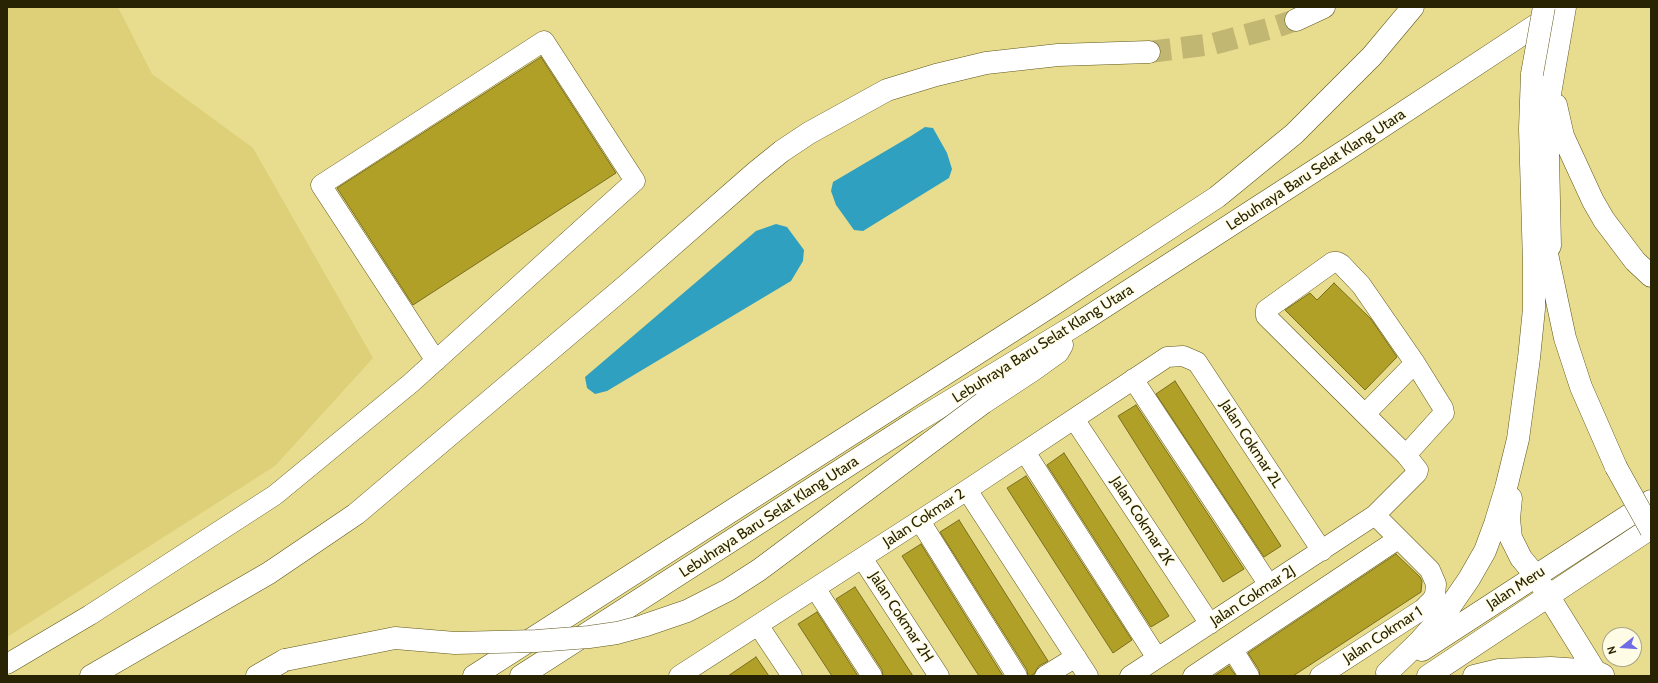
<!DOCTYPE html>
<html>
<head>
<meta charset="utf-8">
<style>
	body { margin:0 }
	#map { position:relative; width:1658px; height:683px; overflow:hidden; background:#e8dc8e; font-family:Cabin,sans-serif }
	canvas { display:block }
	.frame { position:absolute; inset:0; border:8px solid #282302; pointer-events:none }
	.north { position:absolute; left:1602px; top:627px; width:40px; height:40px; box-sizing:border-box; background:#fffce5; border:1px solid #a9a58a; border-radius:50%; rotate:253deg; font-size:11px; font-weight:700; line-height:16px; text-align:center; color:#282302 }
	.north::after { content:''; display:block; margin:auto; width:14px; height:18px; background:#706ce6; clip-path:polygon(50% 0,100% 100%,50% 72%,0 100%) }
</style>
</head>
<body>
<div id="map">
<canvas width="1658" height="683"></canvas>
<div class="frame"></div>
<div class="north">N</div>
</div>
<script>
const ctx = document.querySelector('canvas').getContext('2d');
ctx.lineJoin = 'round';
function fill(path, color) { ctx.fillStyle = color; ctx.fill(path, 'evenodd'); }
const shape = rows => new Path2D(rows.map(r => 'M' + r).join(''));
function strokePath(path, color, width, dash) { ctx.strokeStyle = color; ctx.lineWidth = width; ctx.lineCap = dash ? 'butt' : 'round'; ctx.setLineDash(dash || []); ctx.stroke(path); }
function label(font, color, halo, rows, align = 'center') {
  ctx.font = font + ' Cabin,sans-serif'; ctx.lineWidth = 3; ctx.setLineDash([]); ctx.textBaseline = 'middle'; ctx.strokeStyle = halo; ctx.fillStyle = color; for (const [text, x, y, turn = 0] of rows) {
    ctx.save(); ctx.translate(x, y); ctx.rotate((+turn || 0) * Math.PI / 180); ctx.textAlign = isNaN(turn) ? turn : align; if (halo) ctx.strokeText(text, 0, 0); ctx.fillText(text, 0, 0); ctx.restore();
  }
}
fill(shape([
	[7,7,118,7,152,74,253,148,373,358,275,466,7,637]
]), '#ddd079');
fill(shape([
	[925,127,933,128,947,153,952,169,949,178,863,231,854,230,836,205,831,191,833,182,911,136],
	[776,224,787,227,804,250,803,261,791,281,607,391,595,394,587,388,585,377,756,231]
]), '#2fa0bf');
const building = shape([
	[541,57,616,173,413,305,337,188,541,57],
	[1334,283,1371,319,1397,357,1365,390,1285,310,1310,293,1317,300,1334,283],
	[1175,381,1281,546,1264,557,1156,394,1175,381],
	[1136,405,1244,569,1223,582,1118,416,1136,405],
	[1064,453,1169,616,1151,627,1047,465,1064,453],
	[1026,476,1132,640,1113,653,1007,488,1026,476],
	[959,520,1048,661,1039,666,1034,674,1030,676,1028,676,1027,670,940,532,959,520],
	[921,544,1003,676,979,676,902,556,921,544],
	[1396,554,1420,577,1422,581,1421,592,1293,676,1260,676,1259,670,1248,653,1396,554],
	[855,587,883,630,913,676,883,676,882,670,836,599,855,587],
	[817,612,858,676,832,676,798,624,817,612],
	[756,657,769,676,728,676,756,657],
	[1229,666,1236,676,1214,676,1229,666]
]);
fill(building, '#b1a028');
strokePath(building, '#796e1c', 1);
strokePath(shape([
	[1149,52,1213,44,1275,27,1296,20]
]), '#c2b772', 22, [22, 11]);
const minor = shape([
	[1133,379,1269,585],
	[1365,414,1415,363],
	[1074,419,1210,624],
	[1025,452,1157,658],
	[967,490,1088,676],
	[920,521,1017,676],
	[862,558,939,676],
	[815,588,872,676],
	[758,625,792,676],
	[1233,650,1249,676],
	[7,664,90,615,275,495,411,383,635,181,544,41,321,185,436,361],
	[679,676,967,490,1167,357,1183,356,1197,362,1322,551],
	[1045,676,1076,657],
	[1130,676,1375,515,1417,473,1418,470,1406,455,1266,316,1266,310,1333,262,1337,262,1341,264,1361,285,1415,363,1443,408,1444,413,1406,455],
	[1193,676,1398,539],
	[1320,676,1423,609,1432,600,1435,595,1436,584,1430,570,1375,515]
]);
const highway = shape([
	[1296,20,1324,7],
	[1556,105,1563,136,1593,201,1604,220,1635,261,1651,276],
	[1544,240,1565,338,1581,387,1616,467],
	[1550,246,1547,111,1565,7],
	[983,403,1033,370,1058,352,1062,345],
	[1511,498,1509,519,1511,538,1521,558,1536,576,1595,671],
	[1422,650,1651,501],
	[1387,673,1419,642,1449,608,1469,579,1485,551,1495,524,1506,488,1518,439,1529,358,1534,309,1534,263,1530,129,1532,74],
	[91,676,269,573,356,514,628,284,756,172,782,151,809,133,887,90,936,75,986,63,1058,55,1149,52],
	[257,676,285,660],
	[474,676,1054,304,1217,197,1294,134,1372,56,1413,7],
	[521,676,917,421,1079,323,1351,147,1553,14,1563,7],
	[1428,676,1651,528],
	[1474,676,1499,670,1551,668,1595,671,1603,675]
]);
strokePath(minor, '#5f561a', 21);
strokePath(highway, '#5f561a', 23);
strokePath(minor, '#fff', 20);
strokePath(highway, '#fff', 22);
const highwayBridge = shape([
	[1532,74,1544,7],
	[1616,467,1651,530],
	[285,660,395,638,455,643,536,641,589,637,617,633,643,626,687,611,728,590,759,570,983,403]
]);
strokePath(highwayBridge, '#5f561a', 23, []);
strokePath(highwayBridge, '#fff', 22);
label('15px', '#282302', '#fffce5', [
	["Lebuhraya Baru Selat Klang Utara",1316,170,-33],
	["Lebuhraya Baru Selat Klang Utara",1043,344,-32],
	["Jalan Cokmar 2L",1251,444,57],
	["Lebuhraya Baru Selat Klang Utara",769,517,-33],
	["Jalan Cokmar 2",924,518,-33],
	["Jalan Cokmar 2K",1142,521,57],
	["Jalan Meru",1516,588,-33],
	["Jalan Cokmar 2J",1253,596,-33],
	["Jalan Cokmar 2H",901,617,57],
	["Jalan Cokmar 1",1383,635,-33]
]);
</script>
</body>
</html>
